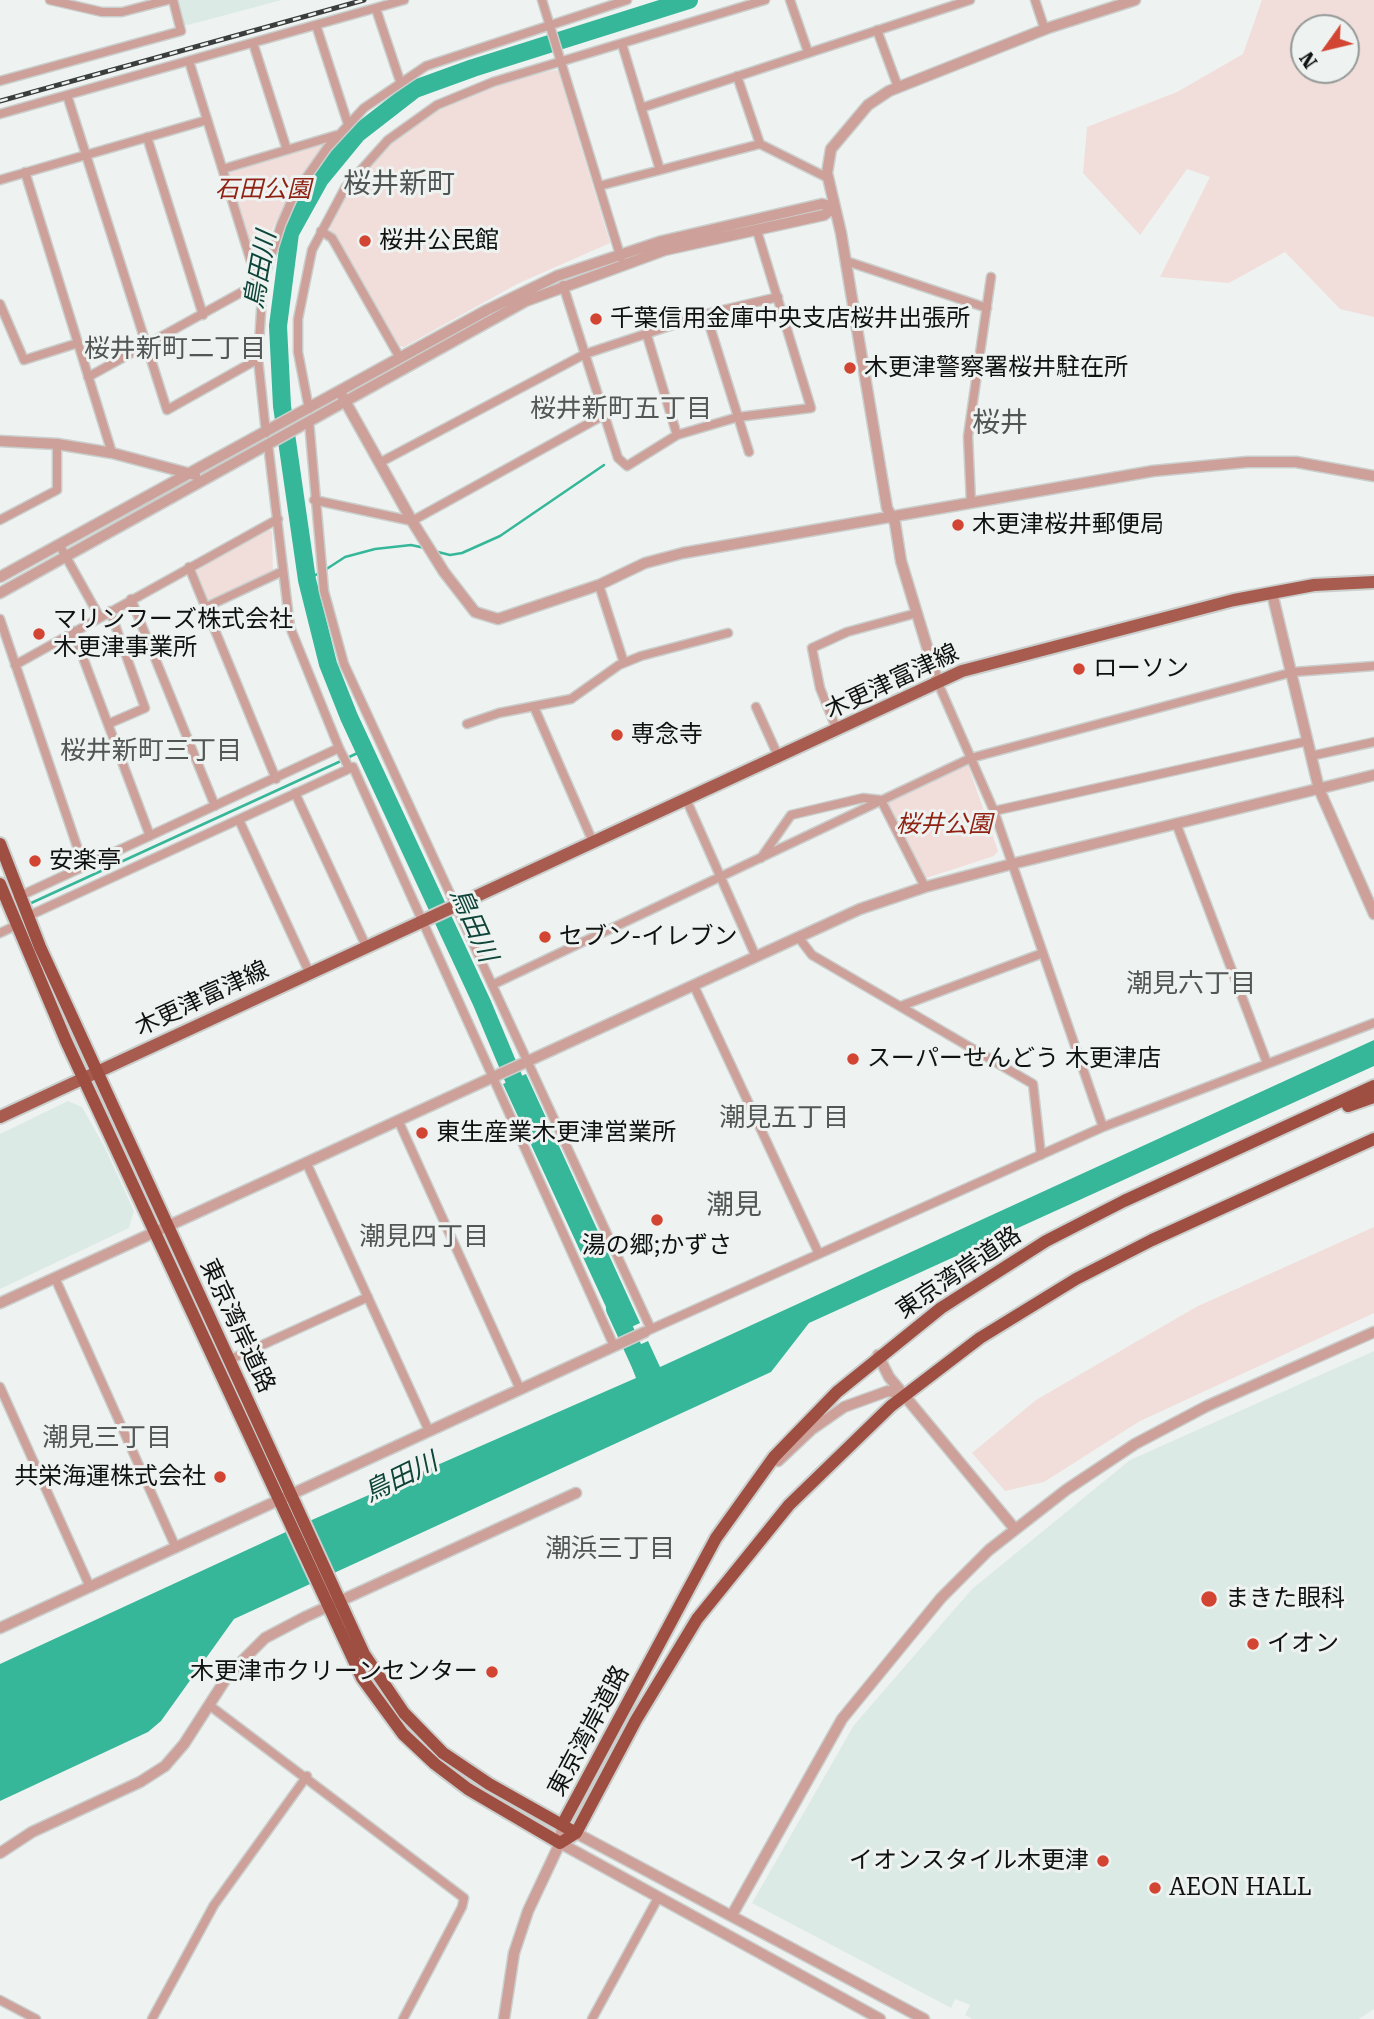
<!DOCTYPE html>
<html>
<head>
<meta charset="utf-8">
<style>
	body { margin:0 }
	#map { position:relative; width:1374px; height:2019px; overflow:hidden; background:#eef3f1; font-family:"Roboto Serif",serif }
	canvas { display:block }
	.north { position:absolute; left:1290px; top:14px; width:70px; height:70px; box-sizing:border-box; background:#eef3f1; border:2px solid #959997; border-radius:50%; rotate:236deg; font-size:19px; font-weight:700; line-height:28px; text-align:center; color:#101211 }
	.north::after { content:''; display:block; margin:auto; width:24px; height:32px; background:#d24532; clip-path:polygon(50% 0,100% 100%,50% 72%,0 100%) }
</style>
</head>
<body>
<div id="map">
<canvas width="1374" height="2019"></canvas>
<div class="north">N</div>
</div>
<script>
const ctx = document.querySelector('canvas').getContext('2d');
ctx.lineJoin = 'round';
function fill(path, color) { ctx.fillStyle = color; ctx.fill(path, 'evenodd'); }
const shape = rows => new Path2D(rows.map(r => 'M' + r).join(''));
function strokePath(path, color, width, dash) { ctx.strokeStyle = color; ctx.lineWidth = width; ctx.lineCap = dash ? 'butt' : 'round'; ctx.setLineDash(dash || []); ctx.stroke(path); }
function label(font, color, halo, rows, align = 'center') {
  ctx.font = font + ' "Roboto Serif","Noto Sans JP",serif'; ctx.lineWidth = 6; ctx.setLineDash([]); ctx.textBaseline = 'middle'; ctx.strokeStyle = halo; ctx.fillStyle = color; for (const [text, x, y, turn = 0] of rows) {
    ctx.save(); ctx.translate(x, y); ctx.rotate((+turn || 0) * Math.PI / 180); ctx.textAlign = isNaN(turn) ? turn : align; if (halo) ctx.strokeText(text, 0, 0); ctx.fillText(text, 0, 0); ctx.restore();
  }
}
fill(shape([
	[177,0,282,0,188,25,184,24],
	[68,1101,82,1107,104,1146,134,1211,129,1228,0,1289,0,1134],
	[1374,1351,1374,2009,1359,2019,972,2019,965,2015,970,2005,955,1999,951,2008,752,1903,854,1725,972,1589,1130,1460]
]), '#dceae5');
fill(shape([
	[1262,0,1374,0,1374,317,1340,309,1285,252,1229,283,1160,277,1210,177,1187,169,1140,235,1083,173,1087,127,1177,92,1243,54],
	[1304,28,1346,28,1346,70,1304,70],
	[555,70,558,71,610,243,517,284,404,347,399,346,329,227,332,217,349,188,391,141,438,108,495,84],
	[326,141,295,184,273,228,259,278,229,173],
	[268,529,272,531,273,572,207,600,195,570],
	[968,765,998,851,994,856,923,879,885,804],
	[1374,1227,1374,1313,1140,1421,1044,1482,1005,1491,972,1453,1036,1400,1196,1307]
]), '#f1deda');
fill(shape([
	[1374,1040,1374,1066,809,1323,771,1372,234,1619,161,1721,148,1732,0,1801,0,1664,314,1519,636,1378,626,1351,648,1341,660,1367],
	[526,1074,640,1323,618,1333,503,1084]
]), '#36b799');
strokePath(shape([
	[434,551,450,555,462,553,500,536,604,465],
	[325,570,345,557,375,549,411,545,425,548],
	[307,580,319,573],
	[347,758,364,750],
	[29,904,341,761]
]), '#36b799', 2.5);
strokePath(shape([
	[523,1101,482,1003,349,717,328,664,307,580,282,406,278,326,290,233,320,179,357,134,415,89,473,68,689,0],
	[615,1309,643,1370]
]), '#36b799', 18);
const minor = shape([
	[50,0,102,12,122,12,168,0],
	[542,0,621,258],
	[790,0,808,52],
	[1035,0,1045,30],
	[376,9,400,81],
	[316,25,348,124],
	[877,30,898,87],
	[253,43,287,150],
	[622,44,660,170],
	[189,61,258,284],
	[737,76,760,144],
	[0,81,181,31,173,0],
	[67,95,167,410,258,359],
	[641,108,970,0],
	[0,114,404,0],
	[147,137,203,315],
	[223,169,337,135],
	[25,172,112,453],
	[0,180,207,120],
	[599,186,760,144,828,178],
	[321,231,332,238,400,358],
	[846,261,987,308],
	[563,285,618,458,627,466,677,435,738,417,811,408,757,231],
	[0,304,24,360,78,343],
	[706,314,749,452],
	[646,332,677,435],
	[88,377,260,282],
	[309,409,298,352,298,319,312,250,345,188,388,140,437,105,493,82,765,0],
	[309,421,324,591,344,664,651,1329],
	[266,433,258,359,263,281,281,225,294,195,327,148,364,108,426,66,627,0],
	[379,463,585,354,706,314,778,297],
	[314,500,412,521,604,415],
	[971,503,968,436,991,277],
	[0,520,57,490,57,444],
	[60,546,99,616],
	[189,567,276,779],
	[599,585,624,663],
	[131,599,215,806],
	[206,607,281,572],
	[0,619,84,867],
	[73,631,150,836],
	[15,665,278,519],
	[938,683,994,811,1103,1127],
	[534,707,593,842],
	[756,707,779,758],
	[108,724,145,708,110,611],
	[467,724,499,713,571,699,619,665,641,656,728,633],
	[837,730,820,688,812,648,847,632,917,613],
	[339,748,349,768],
	[1311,756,1374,742],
	[295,793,366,946],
	[686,799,756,957],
	[994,811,1308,741],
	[239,820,309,972],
	[1176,823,1267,1063],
	[761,858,791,815,863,798,881,800,925,887],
	[18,897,339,748,290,627,268,444],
	[26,917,353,767,614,1346],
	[0,933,17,925],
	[799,938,812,955,1033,1084,1041,1155],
	[492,985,971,758,1293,672,1374,666],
	[694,986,819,1254],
	[901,1006,1043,953],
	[398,1120,520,1389],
	[306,1162,429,1431],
	[55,1278,176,1548],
	[649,1330,1103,1127,1374,1023],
	[229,1360,368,1297],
	[0,1387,90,1587],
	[209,1705,464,1898,462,1907,403,2019],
	[0,2000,36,2019],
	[152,2019,214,1905,307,1776],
	[592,2019,658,1898]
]);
const tertiary = shape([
	[340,392,412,521,444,572,475,612,498,619,599,585,645,563,683,553,1153,471,1247,462,1296,462,1374,476],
	[0,441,57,444,112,453,195,475],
	[0,577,487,310,557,276,662,241,822,204,835,207],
	[0,593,526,301,665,250,824,215,835,207],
	[1272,593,1319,789,1374,914],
	[938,683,901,561,895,523,887,508,841,233,827,173,831,149,868,105,889,91,1048,28,1135,0],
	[0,1303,860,909,925,887,1012,864,1374,775],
	[878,1355,889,1377,1014,1528],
	[778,1461,811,1430,844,1407,888,1391,903,1395],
	[0,1628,645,1332],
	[576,1833,924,2019],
	[560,1843,880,2019],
	[0,1853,32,1832,140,1782,165,1766,184,1744,229,1674,265,1638,305,1617,576,1493],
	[732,1915,842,1719,941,1598,989,1550,1066,1490,1135,1444,1207,1406,1374,1332],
	[504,2019,514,1953,528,1911,560,1843,562,1825]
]);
const primary = shape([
	[0,1117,962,671,1234,600,1314,585,1374,582]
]);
const trunk = shape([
	[0,844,40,947,364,1654,404,1713,443,1753,489,1784,576,1833],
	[0,884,66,1041,362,1678,403,1734,435,1764,468,1789,560,1843,576,1833,636,1720,697,1619,789,1505,891,1406,980,1338,1076,1279,1152,1240,1374,1139],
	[1348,1106,1374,1097],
	[562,1825,716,1538,774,1457,837,1392,941,1308,1046,1241,1124,1201,1374,1086]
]);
strokePath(minor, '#cacfcd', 11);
strokePath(tertiary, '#cacfcd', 13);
strokePath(primary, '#cacfcd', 16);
strokePath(trunk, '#cacfcd', 16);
strokePath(minor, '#cda199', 8);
strokePath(tertiary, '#cda199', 10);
strokePath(primary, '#a75c4f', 12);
strokePath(trunk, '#9f4e42', 12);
const rail = shape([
	[0,101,364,0]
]);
strokePath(rail, '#3b3e3d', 5);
strokePath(rail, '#eef3f1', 2.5, [8]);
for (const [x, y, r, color] of [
	[365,241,7,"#d24532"],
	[596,319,7,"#d24532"],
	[850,368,7,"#d24532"],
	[958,525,7,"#d24532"],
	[39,634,7,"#d24532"],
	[1079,669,7,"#d24532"],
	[617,735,7,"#d24532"],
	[35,861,7,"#d24532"],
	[545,937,7,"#d24532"],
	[853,1059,7,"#d24532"],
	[422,1133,7,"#d24532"],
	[657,1220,7,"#d24532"],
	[220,1477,7,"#d24532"],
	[1209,1599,9,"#d24532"],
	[1253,1644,7,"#d24532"],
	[492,1672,7,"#d24532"],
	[1103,1861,7,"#d24532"],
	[1155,1888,7,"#d24532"]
]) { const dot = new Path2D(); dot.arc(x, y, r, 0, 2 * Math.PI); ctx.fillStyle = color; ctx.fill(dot); strokePath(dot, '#eef3f1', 2.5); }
label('italic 24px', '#902214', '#eef3f1', [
	["石田公園",263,190],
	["桜井公園",944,825]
]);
label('24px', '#101211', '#eef3f1', [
	["桜井公民館",379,241],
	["千葉信用金庫中央支店桜井出張所",610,319],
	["木更津警察署桜井駐在所",864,368],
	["木更津桜井郵便局",972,525],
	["マリンフーズ株式会社",53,620],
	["木更津事業所",53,648],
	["ローソン",1093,669],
	["専念寺",631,735],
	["安楽亭",49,861],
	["セブン-イレブン",559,937],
	["スーパーせんどう 木更津店",867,1059],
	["東生産業木更津営業所",436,1133],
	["湯の郷;かずさ",657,1246,"center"],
	["共栄海運株式会社",206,1477,"right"],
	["まきた眼科",1225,1599],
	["イオン",1267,1644],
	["木更津市クリーンセンター",478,1672,"right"],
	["イオンスタイル木更津",1089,1861,"right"],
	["AEON HALL",1169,1888]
], 'left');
label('24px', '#101211', '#eef3f1', [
	["木更津富津線",892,682,-25],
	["木更津富津線",202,999,-25],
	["東京湾岸道路",959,1273,-34],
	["東京湾岸道路",237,1326,65],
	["東京湾岸道路",589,1731,-62]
]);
label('italic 26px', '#0e4538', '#eef3f1', [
	["鳥田川",261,270,-80],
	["鳥田川",473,925,66],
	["鳥田川",401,1478,-26]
]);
label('26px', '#525655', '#eef3f1', [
	["桜井新町二丁目",175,349],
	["桜井新町五丁目",621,409],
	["桜井新町三丁目",151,751],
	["潮見六丁目",1191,984],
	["潮見五丁目",784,1118],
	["潮見四丁目",424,1237],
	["潮見三丁目",107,1438],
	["潮浜三丁目",610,1549]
]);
label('28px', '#525655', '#eef3f1', [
	["桜井新町",399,185],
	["桜井",1000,424],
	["潮見",734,1206]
]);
</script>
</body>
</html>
